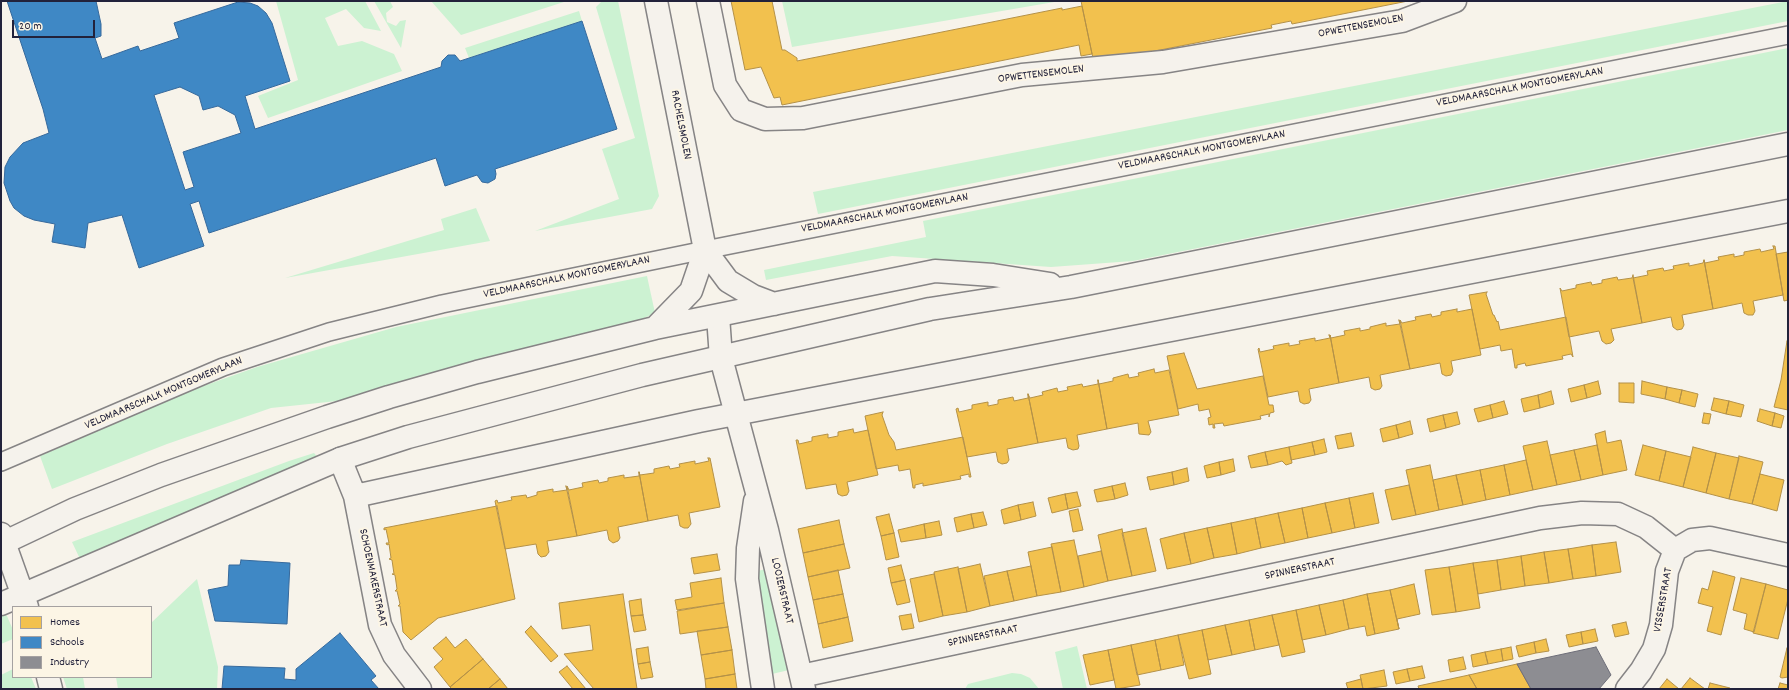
<!DOCTYPE html>
<html>
<head>
<meta charset="utf-8">
<style>
	body { margin:0 }
	#map { position:relative; width:1789px; height:690px; overflow:hidden; background:#f7f3ea; font-family:Dekko,sans-serif }
	canvas { display:block }
	.frame { position:absolute; inset:0; border:2px solid #22223b; pointer-events:none }
	.legend { position:absolute; left:12px; top:606px; width:140px; height:72px; box-sizing:border-box; background:#fcf5e5; border:1px solid #a5a1a1; margin:0; padding:5px 7px; list-style:none; font-size:12px; color:#22223b }
	.legend li { display:flex; align-items:center; gap:8px; height:20px }
	.legend b { width:20px; border:1px solid #a5a1a1 }
	.scale { position:absolute; left:12px; top:20px; width:83px; height:18px; box-sizing:border-box; border:2px solid #22223b; border-top:0; padding-left:5px; font-size:12px; line-height:14px; white-space:nowrap; color:#22223b; -webkit-text-stroke:3px #fcf5e5; paint-order:stroke }
</style>
</head>
<body>
<div id="map">
<canvas width="1789" height="690"></canvas>
<div class="frame"></div>
<ul class="legend">
<li><b style="height:11px;background:#f2c14e"></b>Homes</li>
<li><b style="height:11px;background:#3f88c5"></b>Schools</li>
<li><b style="height:11px;background:#8d8d92"></b>Industry</li>
</ul>
<div class="scale">20 m</div>
</div>
<script>
const ctx = document.querySelector('canvas').getContext('2d');
ctx.lineJoin = 'round';
function fill(path, color) { ctx.fillStyle = color; ctx.fill(path, 'evenodd'); }
const shape = rows => new Path2D(rows.map(r => 'M' + r).join(''));
function strokePath(path, color, width, dash) { ctx.strokeStyle = color; ctx.lineWidth = width; ctx.lineCap = dash ? 'butt' : 'round'; ctx.setLineDash(dash || []); ctx.stroke(path); }
function label(font, color, halo, rows, align = 'center') {
  ctx.font = font + ' Dekko,sans-serif'; ctx.lineWidth = 4; ctx.setLineDash([]); ctx.textBaseline = 'middle'; ctx.strokeStyle = halo; ctx.fillStyle = color; for (const [text, x, y, turn = 0] of rows) {
    ctx.save(); ctx.translate(x, y); ctx.rotate((+turn || 0) * Math.PI / 180); ctx.textAlign = isNaN(turn) ? turn : align; if (halo) ctx.strokeText(text, 0, 0); ctx.fillText(text, 0, 0); ctx.restore();
  }
}
fill(shape([
	[276,1,365,1,381,31,364,28,346,9,325,18,338,46,362,41,394,54,402,71,268,118,258,96,298,80],
	[374,1,390,1,393,7,386,13,387,22,396,26,400,21,406,20,401,48],
	[431,1,567,1,461,35],
	[602,1,618,1,659,196,652,209,535,231,619,199,602,149,635,138,596,7],
	[782,1,1060,1,792,47],
	[1788,1,1788,21,818,214,813,192],
	[579,11,582,21,469,58,465,48],
	[1788,48,1788,130,1133,261,1051,267,892,256,766,280,764,270,926,237,923,221],
	[476,208,490,241,285,278,444,230,441,219],
	[647,276,655,313,627,326,347,400,271,408,167,444,52,489,40,456,189,391,257,367,396,327],
	[314,453,320,460,80,559,72,542,289,461],
	[767,569,789,670,772,674,757,571],
	[197,579,218,667,217,689,118,689,116,677,151,677,151,623],
	[1,612,7,616,13,630,13,639,1,644],
	[1077,646,1087,689,1063,689,1055,652],
	[13,669,13,677,31,677,36,689,1,689,1,675],
	[1012,673,1021,674,1030,678,1039,689,965,689,968,684],
	[63,677,83,677,85,689,67,689]
]), '#ccf2d2');
const homes = shape([
	[731,1,772,1,782,50,785,50,797,58,797,61,1062,8,1062,10,1082,6,1092,54,1081,56,1079,45,782,105,780,97,774,98,761,67,745,70,731,1],
	[1081,1,1408,1,1292,24,1291,21,1271,25,1272,28,1094,63,1081,1],
	[1773,246,1775,246,1783,295,1753,301,1755,311,1753,315,1748,315,1744,313,1742,303,1713,309,1704,260,1705,263,1719,260,1718,257,1734,254,1734,257,1744,255,1744,252,1760,249,1761,252,1774,249,1773,246],
	[1788,252,1788,300,1784,301,1776,254,1788,252],
	[1704,260,1713,309,1682,315,1684,325,1682,329,1677,330,1673,327,1671,317,1642,323,1633,278,1648,275,1647,271,1663,268,1664,271,1674,269,1673,266,1689,263,1689,266,1703,263,1704,260],
	[1633,275,1642,323,1611,329,1614,340,1611,343,1606,344,1602,341,1599,331,1569,337,1560,288,1562,291,1576,288,1576,285,1591,282,1592,285,1602,283,1602,280,1617,277,1618,280,1632,278,1633,275],
	[1487,292,1486,294,1493,315,1494,315,1497,322,1498,321,1500,330,1566,317,1573,357,1571,354,1562,356,1563,359,1526,366,1525,363,1517,365,1517,368,1515,368,1512,349,1501,351,1500,345,1480,349,1469,295,1487,292],
	[1457,309,1457,312,1472,309,1481,355,1451,361,1453,371,1451,375,1446,376,1442,374,1440,363,1410,369,1400,320,1402,323,1416,320,1415,317,1431,314,1432,317,1441,315,1441,312,1457,309],
	[1399,320,1410,369,1380,375,1382,386,1380,389,1375,390,1371,388,1369,377,1339,383,1330,335,1331,338,1345,335,1344,331,1360,328,1360,331,1370,329,1370,327,1386,323,1386,326,1400,324,1399,320],
	[1329,335,1330,335,1339,383,1309,389,1311,400,1309,403,1304,404,1300,402,1298,391,1268,397,1258,349,1259,348,1260,352,1274,349,1273,346,1289,343,1289,346,1300,344,1299,341,1315,338,1315,341,1330,338,1329,335],
	[1787,341,1788,341,1788,410,1774,407,1781,380,1787,341],
	[1184,353,1197,389,1263,376,1269,405,1273,405,1274,412,1270,413,1269,417,1269,414,1260,416,1261,419,1224,426,1223,423,1214,424,1215,428,1213,428,1213,424,1209,425,1208,418,1211,417,1209,409,1199,411,1198,404,1178,409,1167,356,1184,353],
	[1154,369,1155,373,1169,370,1179,415,1148,421,1151,432,1149,435,1139,434,1138,423,1107,429,1098,380,1099,384,1113,381,1113,378,1128,374,1129,378,1139,376,1138,373,1154,369],
	[1098,380,1107,429,1077,435,1079,446,1078,449,1073,450,1068,448,1066,438,1038,443,1028,394,1030,398,1043,395,1042,392,1057,388,1058,392,1068,390,1067,387,1082,384,1083,387,1098,384,1098,380],
	[1598,381,1601,394,1587,398,1584,385,1598,381],
	[1642,381,1667,387,1665,399,1641,394,1642,381],
	[1619,383,1634,383,1634,403,1619,402,1619,383],
	[1584,385,1587,398,1571,402,1568,389,1584,385],
	[1667,387,1682,390,1679,403,1665,399,1667,387],
	[1682,390,1698,394,1695,407,1679,403,1682,390],
	[1551,391,1554,404,1540,408,1538,395,1551,391],
	[1028,394,1038,443,1007,449,1009,460,1007,463,1002,464,998,462,996,452,967,457,956,409,958,408,959,412,972,409,972,405,988,402,988,406,998,404,998,400,1013,397,1014,401,1028,398,1028,394],
	[1538,395,1540,408,1524,412,1521,399,1538,395],
	[1714,398,1729,401,1726,414,1711,410,1714,398],
	[1504,401,1508,414,1493,418,1490,405,1504,401],
	[1729,401,1744,405,1741,417,1726,414,1729,401],
	[1490,405,1493,418,1478,422,1474,409,1490,405],
	[1760,409,1775,413,1772,426,1757,421,1760,409],
	[883,412,882,415,889,435,894,442,896,450,963,437,971,477,969,477,969,474,960,476,961,479,923,486,923,483,915,485,915,488,913,488,910,469,899,471,898,465,876,469,865,416,883,412],
	[1457,412,1460,424,1446,428,1443,415,1457,412],
	[1704,413,1711,414,1709,424,1702,423,1704,413],
	[1775,413,1784,416,1781,428,1772,426,1775,413],
	[1443,415,1446,428,1430,432,1427,419,1443,415],
	[1410,421,1413,434,1399,438,1396,425,1410,421],
	[1396,425,1399,438,1383,442,1380,429,1396,425],
	[853,429,854,433,868,430,878,475,847,482,849,491,847,495,842,496,838,494,836,484,806,489,796,440,798,440,799,444,812,441,812,437,828,434,828,438,838,436,838,432,853,429],
	[1605,431,1607,443,1621,440,1627,470,1603,475,1595,434,1605,431],
	[1351,433,1354,446,1338,449,1335,436,1351,433],
	[1324,439,1327,452,1315,455,1312,442,1324,439],
	[1547,441,1557,485,1533,490,1523,446,1547,441],
	[1312,442,1315,455,1291,460,1289,447,1312,442],
	[1597,445,1603,475,1581,480,1574,450,1597,445],
	[1643,445,1666,451,1659,481,1635,475,1643,445],
	[1289,447,1292,463,1286,465,1282,461,1268,465,1265,452,1289,447],
	[1693,447,1716,453,1706,493,1683,487,1693,447],
	[1574,450,1581,480,1557,485,1550,455,1574,450],
	[1666,451,1691,457,1683,487,1659,481,1666,451],
	[1265,452,1268,465,1251,468,1248,456,1265,452],
	[1716,453,1739,458,1729,499,1706,493,1716,453],
	[1739,456,1763,462,1752,504,1729,499,1739,456],
	[708,458,710,458,720,507,689,513,691,524,688,528,684,528,680,526,678,515,648,521,639,472,640,475,654,473,654,469,669,466,670,469,680,467,679,464,695,461,695,464,709,461,708,458],
	[1233,459,1235,471,1221,475,1219,462,1233,459],
	[1526,460,1533,490,1510,495,1504,465,1526,460],
	[1219,462,1221,475,1207,478,1204,466,1219,462],
	[1430,465,1439,510,1416,515,1406,470,1430,465],
	[1504,465,1510,495,1486,500,1480,470,1504,465],
	[1187,468,1189,481,1174,485,1172,472,1187,468],
	[1480,470,1486,500,1463,505,1456,475,1480,470],
	[639,472,648,521,618,527,620,538,618,541,613,543,609,540,607,530,577,536,567,486,569,490,583,487,582,483,598,480,599,483,608,481,608,478,624,475,624,478,639,476,639,472],
	[1172,472,1174,485,1150,490,1147,477,1172,472],
	[1760,474,1784,480,1777,511,1752,504,1760,474],
	[1456,475,1463,505,1439,510,1433,480,1456,475],
	[1125,483,1128,495,1115,499,1112,486,1125,483],
	[1409,485,1416,515,1392,520,1385,490,1409,485],
	[566,486,577,536,547,541,549,552,546,556,541,557,538,554,536,544,505,549,495,501,497,500,498,503,512,500,511,497,526,495,527,498,537,495,537,492,553,489,553,492,567,490,566,486],
	[1112,486,1115,499,1097,502,1094,490,1112,486],
	[1077,492,1081,506,1068,509,1065,494,1077,492],
	[1373,493,1379,523,1355,528,1349,498,1373,493],
	[1065,494,1068,509,1052,513,1048,498,1065,494],
	[1349,498,1355,528,1332,533,1325,503,1349,498],
	[1033,502,1036,516,1021,520,1018,505,1033,502],
	[1325,503,1332,533,1308,538,1302,508,1325,503],
	[1018,505,1021,520,1004,524,1001,510,1018,505],
	[497,506,515,599,438,618,411,640,403,632,400,606,398,606,400,604,397,591,395,591,397,589,395,575,392,574,394,574,392,560,389,559,391,558,389,544,387,545,386,543,389,543,386,529,384,530,384,528,497,506],
	[1302,508,1308,538,1285,543,1278,513,1302,508],
	[1078,509,1083,530,1073,532,1069,511,1078,509],
	[983,512,987,525,974,528,971,514,983,512],
	[1278,513,1285,543,1261,548,1255,518,1278,513],
	[889,514,894,533,881,536,876,517,889,514],
	[971,514,974,528,957,532,954,518,971,514],
	[1255,518,1261,548,1237,554,1231,523,1255,518],
	[839,520,844,544,803,553,798,529,839,520],
	[939,521,942,535,926,538,924,524,939,521],
	[1231,523,1237,554,1214,558,1207,528,1231,523],
	[924,524,926,538,901,542,898,530,924,524],
	[1146,528,1156,571,1132,576,1122,533,1146,528],
	[1207,528,1214,558,1191,564,1184,533,1207,528],
	[1122,529,1132,576,1108,581,1098,535,1122,529],
	[894,533,899,557,886,560,881,536,894,533],
	[1184,533,1191,564,1167,569,1160,539,1184,533],
	[1074,540,1084,587,1061,592,1051,544,1074,540],
	[1616,542,1621,572,1596,576,1592,545,1616,542],
	[844,544,850,568,808,577,803,553,844,544],
	[1592,545,1596,576,1573,579,1568,549,1592,545],
	[1052,547,1061,592,1037,596,1028,552,1052,547],
	[1568,549,1573,579,1549,583,1544,552,1568,549],
	[1101,551,1108,581,1084,587,1078,556,1101,551],
	[1544,552,1549,583,1525,586,1521,556,1544,552],
	[717,554,720,570,694,574,691,558,717,554],
	[1521,556,1525,586,1501,590,1497,560,1521,556],
	[1497,560,1501,590,1478,594,1473,563,1497,560],
	[1473,563,1480,608,1456,612,1449,567,1473,563],
	[980,564,990,606,967,612,958,569,980,564],
	[901,565,905,580,891,583,888,568,901,565],
	[1031,566,1037,596,1014,601,1007,571,1031,566],
	[958,567,967,612,943,616,934,572,958,567],
	[1449,567,1456,612,1432,615,1425,570,1449,567],
	[838,570,843,594,813,600,808,577,838,570],
	[1007,571,1014,601,990,606,984,576,1007,571],
	[1713,571,1735,577,1721,635,1707,631,1713,607,1698,603,1702,588,1708,590,1713,571],
	[934,574,943,616,919,622,910,579,934,574],
	[721,578,724,603,677,610,675,600,692,597,690,583,721,578],
	[1741,578,1766,584,1754,632,1744,629,1747,614,1733,610,1741,578],
	[905,580,910,602,897,605,891,583,905,580],
	[1414,584,1420,614,1397,619,1399,629,1390,590,1414,584],
	[1766,584,1788,590,1788,599,1778,639,1753,633,1766,584],
	[1390,590,1399,629,1375,634,1367,594,1390,590],
	[623,594,637,689,594,689,564,654,593,650,590,625,562,629,559,603,623,594],
	[843,594,848,617,818,624,813,600,843,594],
	[1367,594,1375,634,1367,636,1365,626,1349,629,1343,600,1367,594],
	[641,599,643,615,631,616,629,601,641,599],
	[1343,600,1349,629,1326,635,1319,605,1343,600],
	[724,603,728,627,680,634,677,611,724,603],
	[1319,605,1326,635,1302,640,1296,610,1319,605],
	[1296,610,1305,652,1282,657,1272,615,1296,610],
	[911,614,914,628,902,630,899,616,911,614],
	[643,615,646,630,634,632,631,616,643,615],
	[1272,615,1279,645,1255,650,1249,620,1272,615],
	[848,617,853,641,823,648,818,624,848,617],
	[1249,620,1255,650,1232,655,1225,625,1249,620],
	[1626,622,1629,634,1615,637,1612,625,1626,622],
	[1225,625,1232,655,1208,660,1202,630,1225,625],
	[531,626,558,656,551,662,525,632,531,626],
	[728,627,732,650,701,655,697,631,728,627],
	[1595,629,1598,641,1583,644,1581,632,1595,629],
	[1202,630,1211,674,1189,679,1178,635,1202,630],
	[1581,632,1583,644,1569,647,1566,635,1581,632],
	[1178,635,1184,665,1161,670,1155,640,1178,635],
	[446,637,455,648,466,639,483,659,450,687,434,667,443,659,433,648,446,637],
	[1546,639,1549,651,1536,653,1534,642,1546,639],
	[1155,640,1161,670,1137,675,1131,645,1155,640],
	[1534,642,1536,653,1519,657,1516,646,1534,642],
	[1131,645,1140,685,1116,689,1108,650,1131,645],
	[648,647,650,662,638,664,636,649,648,647],
	[1511,647,1513,659,1503,661,1501,649,1511,647],
	[1787,648,1788,677,1782,678,1780,677,1787,648],
	[1501,649,1503,661,1488,664,1485,652,1501,649],
	[732,650,735,674,705,679,701,655,732,650],
	[1108,650,1114,680,1090,685,1083,655,1108,650],
	[1485,652,1488,664,1473,667,1471,655,1485,652],
	[1463,657,1466,669,1450,672,1448,660,1463,657],
	[483,659,500,679,488,689,452,689,450,687,483,659],
	[650,662,653,677,641,679,638,664,650,662],
	[1517,664,1531,689,1477,689,1469,675,1517,664],
	[567,666,586,689,573,689,559,672,567,666],
	[1422,666,1425,678,1410,681,1407,669,1422,666],
	[1407,669,1410,681,1396,684,1393,672,1407,669],
	[1384,670,1387,686,1363,689,1360,675,1384,670],
	[735,674,737,689,706,689,705,679,735,674],
	[1469,675,1477,689,1419,689,1418,686,1469,675],
	[1690,678,1705,689,1681,689,1690,678],
	[500,679,508,689,488,689,500,679],
	[1361,679,1363,689,1348,689,1346,683,1361,679],
	[1667,679,1679,689,1659,689,1667,679],
	[1710,683,1730,688,1730,689,1708,689,1710,683],
	[1780,683,1788,685,1788,689,1778,689,1780,683]
]);
fill(homes, '#f2c14e');
strokePath(homes, '#b49148', 1);
const schools = shape([
	[7,1,96,1,101,24,101,36,95,38,102,59,138,46,140,51,179,38,174,23,238,2,250,3,258,6,266,13,272,23,290,81,245,96,255,129,441,67,442,61,448,55,455,55,460,61,582,21,617,129,495,169,496,174,495,179,488,183,482,182,477,175,445,186,436,158,209,233,199,201,190,204,204,246,139,268,122,215,88,223,85,248,52,242,55,224,34,220,24,216,14,208,10,201,4,183,5,167,10,157,23,143,49,133,43,109,7,1],
	[180,87,199,96,203,110,218,106,235,115,241,133,183,152,194,187,185,190,154,95,180,87],
	[241,560,290,563,287,624,215,621,208,590,228,586,229,565,240,565,241,560],
	[340,633,376,676,371,680,379,689,222,689,224,666,285,668,284,679,296,680,296,669,340,633]
]);
fill(schools, '#3f88c5');
strokePath(schools, '#36699c', 1);
const industry = shape([
	[1596,647,1611,675,1599,689,1531,689,1517,664,1596,647]
]);
fill(industry, '#8d8d92');
strokePath(industry, '#6d6d78', 1);
const lane = shape([
	[1,462,223,367,329,332,442,304,705,250,1788,35]
]);
const street = shape([
	[708,1,725,85,741,110,765,119,803,118,1022,75,1163,62,1402,21,1455,1],
	[718,316,721,358,767,530,804,689],
	[340,459,355,496,380,625,394,655,420,689],
	[355,496,699,421,1788,211],
	[755,501,748,548,747,579,763,689],
	[801,676,1540,518,1582,513,1618,514,1646,527,1675,550,1692,540,1710,538,1788,555],
	[1627,689,1641,671,1654,649,1661,625,1667,571,1675,550]
]);
const secondary = shape([
	[656,1,705,250,728,281,753,296,774,304],
	[655,328,691,291,705,250],
	[1,544,75,509,161,475,327,417,389,397,477,372,655,328,935,271,993,275,1050,284],
	[1,604,340,459,408,437,642,375,930,309,1071,287,1788,144]
]);
const primary = shape([
	[1,534,27,607],
	[48,677,51,689]
]);
strokePath(lane, '#868485', 20);
strokePath(street, '#868485', 25);
strokePath(secondary, '#868485', 25);
strokePath(primary, '#868485', 25);
strokePath(lane, '#f5f2ec', 17);
strokePath(street, '#f5f2ec', 22);
strokePath(secondary, '#f5f2ec', 22);
strokePath(primary, '#f5f2ec', 22);
label('12px', '#22223b', '#fcf5e5', [
	["OPWETTENSEMOLEN",1361,27,-11],
	["OPWETTENSEMOLEN",1041,75,-7],
	["VELDMAARSCHALK MONTGOMERYLAAN",1520,88,-11],
	["RACHELSMOLEN",680,125,79],
	["VELDMAARSCHALK MONTGOMERYLAAN",1202,151,-11],
	["VELDMAARSCHALK MONTGOMERYLAAN",885,214,-11],
	["VELDMAARSCHALK MONTGOMERYLAAN",567,278,-12],
	["VELDMAARSCHALK MONTGOMERYLAAN",164,394,-23],
	["SPINNERSTRAAT",1300,570,-12],
	["SCHOENMAKERSTRAAT",372,578,78],
	["LOOIERSTRAAT",781,591,77],
	["VISSERSTRAAT",1664,600,-80],
	["SPINNERSTRAAT",983,637,-12]
]);
</script>
</body>
</html>
